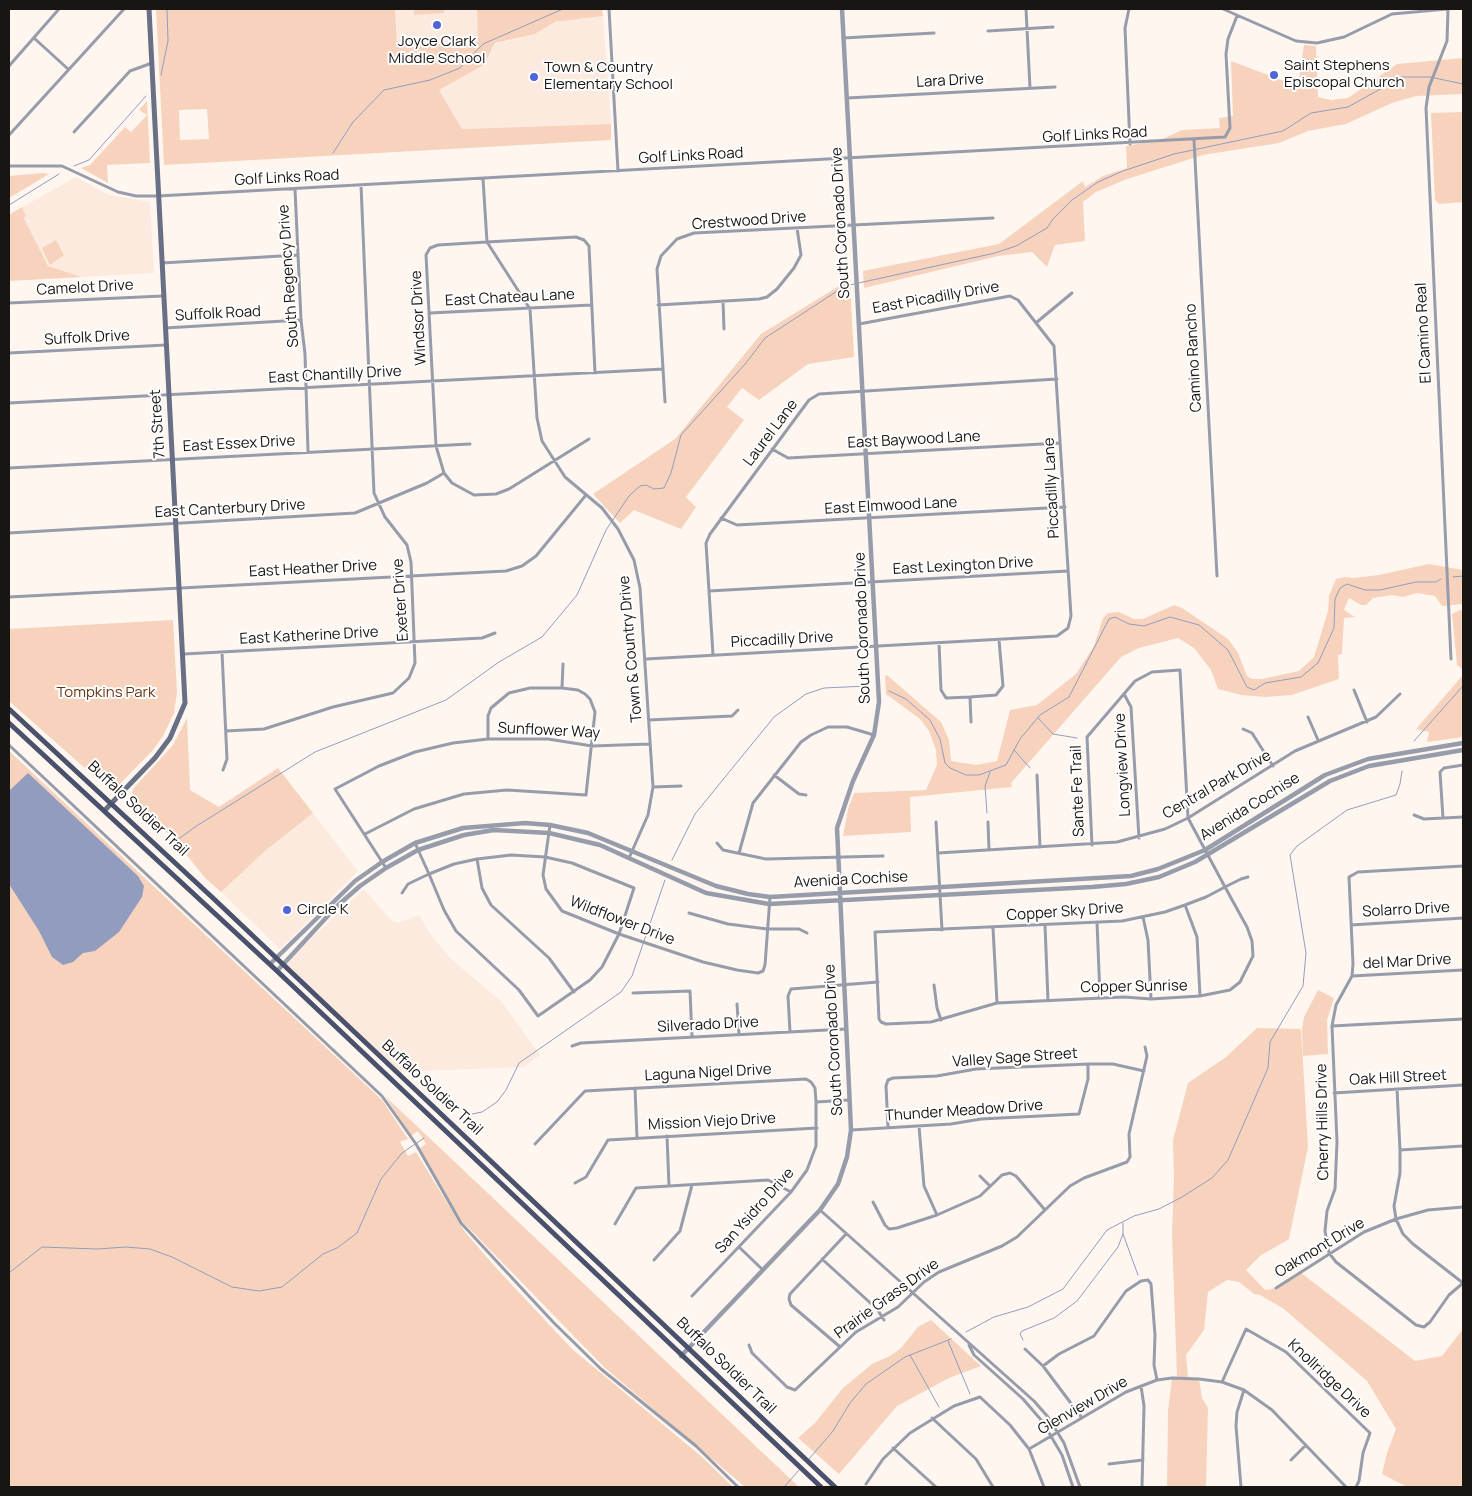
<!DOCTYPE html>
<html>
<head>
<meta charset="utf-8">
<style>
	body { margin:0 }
	#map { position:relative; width:1472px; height:1496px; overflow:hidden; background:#fff6f0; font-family:Manrope,sans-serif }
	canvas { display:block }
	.frame { position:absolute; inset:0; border:10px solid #181512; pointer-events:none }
</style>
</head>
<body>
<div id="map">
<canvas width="1472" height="1496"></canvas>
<div class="frame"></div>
</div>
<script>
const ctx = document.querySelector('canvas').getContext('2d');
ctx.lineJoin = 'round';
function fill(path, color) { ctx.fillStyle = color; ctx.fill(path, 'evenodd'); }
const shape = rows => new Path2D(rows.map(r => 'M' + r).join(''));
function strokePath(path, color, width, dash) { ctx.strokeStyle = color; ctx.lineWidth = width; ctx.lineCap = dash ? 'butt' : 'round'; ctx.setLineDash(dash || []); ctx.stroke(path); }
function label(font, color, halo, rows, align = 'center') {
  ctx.font = font + ' Manrope,sans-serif'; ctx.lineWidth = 4; ctx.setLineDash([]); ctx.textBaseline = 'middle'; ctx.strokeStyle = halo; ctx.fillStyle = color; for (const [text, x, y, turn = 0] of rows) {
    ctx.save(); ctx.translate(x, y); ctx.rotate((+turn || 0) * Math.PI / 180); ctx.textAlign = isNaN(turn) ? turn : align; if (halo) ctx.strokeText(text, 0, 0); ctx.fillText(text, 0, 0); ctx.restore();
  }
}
fill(shape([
	[395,9,477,9,479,42,396,46],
	[603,16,611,124,462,129,439,90,484,65,495,44,535,34,555,22],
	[76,177,109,195,150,202,154,273,82,277,48,266,24,217,26,216,22,207],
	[313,813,358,871,280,949,221,892,265,851],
	[364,889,392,921,398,923,419,915,431,935,451,959,501,1001,540,1055,524,1067,397,1072,284,964]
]), '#fdeadf');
fill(shape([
	[156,9,395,9,397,46,478,42,477,9,602,9,603,16,555,22,535,34,495,43,484,65,439,90,462,129,611,124,611,140,164,165],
	[207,109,209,139,180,140,179,110],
	[414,9,444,9,444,13,414,15],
	[1304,45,1316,46,1318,97,1331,100,1348,98,1397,64,1463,58,1463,94,1416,96,1392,103,1346,124,1308,131,1279,143,1203,155,1127,179,1096,192,1083,202,1085,241,1055,245,1047,267,1032,252,998,256,864,288,863,271,999,244,1083,181,1085,187,1103,176,1127,168,1126,146,1161,140,1182,130,1220,128,1219,118,1233,116,1231,61,1284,81,1299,79],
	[147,101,150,163,107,165,108,183,81,168,90,165,125,127,131,132,147,115,139,110],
	[1463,112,1463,202,1439,204,1435,200,1431,113],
	[43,173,49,174,9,198,9,176],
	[22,207,26,216,24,218,48,266,82,277,9,281,9,215],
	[56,240,64,255,50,265,42,248],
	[847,281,850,282,854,357,808,364,759,400,742,388,727,407,744,420,686,497,696,507,681,529,634,510,620,523,593,494,675,439,761,334],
	[1429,564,1463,570,1463,604,1442,606,1435,596,1417,593,1403,597,1392,595,1373,598,1366,605,1361,605,1349,598,1344,610,1355,617,1344,618,1342,654,1338,655,1339,679,1292,695,1265,697,1241,695,1218,689,1211,670,1194,648,1178,638,1139,648,1121,657,1011,783,1012,787,910,797,911,832,843,836,848,809,854,793,926,790,937,765,936,750,929,731,920,719,886,694,885,676,887,675,941,722,949,740,951,761,976,765,997,761,1010,710,1037,705,1076,674,1094,646,1103,618,1108,613,1119,612,1134,619,1143,619,1174,605,1182,608,1228,639,1238,653,1247,676,1252,679,1262,679,1299,671,1314,657,1328,611,1329,596,1336,579,1345,577,1353,578,1379,575],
	[1460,610,1463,610,1463,669,1457,665,1452,614],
	[173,620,177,692,174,713,163,736,153,750,112,792,9,701,9,629],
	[1463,675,1463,737,1427,742,1429,732,1416,729],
	[187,718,190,790,219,807,278,768,313,813,265,851,221,892,205,878,170,834,142,820,135,814,130,803,133,789,173,745],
	[9,751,382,1100,408,1139,400,1142,408,1156,416,1152,465,1232,497,1269,572,1349,702,1457,733,1487,9,1487],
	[1318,990,1334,998,1327,1020,1328,1054,1303,1056,1302,1029,1304,1017],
	[1257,1028,1301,1029,1308,1147,1289,1239,1260,1256,1246,1270,1265,1290,1276,1288,1300,1272,1415,1361,1442,1356,1463,1329,1463,1487,1407,1487,1382,1474,1387,1453,1396,1429,1367,1381,1284,1309,1260,1295,1254,1294,1239,1282,1227,1280,1208,1292,1204,1330,1186,1355,1188,1377,1199,1379,1202,1398,1208,1408,1206,1487,1167,1487,1168,1411,1172,1378,1177,1377,1172,1234,1174,1179,1173,1140,1188,1083,1226,1057],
	[385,1096,799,1487,745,1487,604,1367,461,1220,419,1149,426,1144,418,1131,411,1136],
	[931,1320,981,1366,949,1378,897,1406,839,1474,798,1438,815,1423,843,1388,872,1364,890,1356,901,1348,918,1327]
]), '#f7d3bd');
fill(shape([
	[28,773,138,876,144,886,142,897,119,932,95,951,83,953,73,962,63,965,52,957,39,931,9,884,9,791]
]), '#929cbf');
strokePath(shape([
	[161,75,168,41,167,9],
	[333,153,353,122,384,90,430,80,460,68,483,44,563,9],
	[74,166,89,160,146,96],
	[9,205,59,174],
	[1453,577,1463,576],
	[889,691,906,699,930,720,940,739,945,763,950,768,966,775,979,775,1006,765,1020,739,1040,715,1069,697,1109,619,1115,617,1129,624,1144,626,1170,617,1199,625,1228,650,1247,687,1254,690,1265,683,1301,677,1318,663,1334,628,1335,599,1340,588,1347,584,1365,590,1380,590,1416,582,1436,582,1441,579],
	[1038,718,1053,734,1077,738],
	[1414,741,1463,686],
	[1014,750,1030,768],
	[987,813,985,786,990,772],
	[170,845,198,825,315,752,446,700,499,662,542,637,577,595,606,530,629,496,640,486,646,485,654,489,664,488,671,473,681,435,746,363,765,338,845,286,995,253,1016,246,1047,228,1053,219,1072,200,1098,182,1123,171,1174,154,1283,131,1311,113,1348,107,1402,77,1430,77,1463,84],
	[672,860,695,814,774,717,806,694,824,688,867,686],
	[462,1116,482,1112,497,1102,506,1090,519,1063,621,992,632,976,665,880],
	[1123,1223,1123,1234,1138,1275],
	[9,1273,42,1247,97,1249,126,1247,150,1249,172,1257,232,1287,259,1291,282,1287,323,1254,337,1248,357,1233,381,1179,402,1153,424,1138],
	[966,1332,994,1317,1028,1307,1063,1289,1107,1230,1134,1216,1159,1209,1182,1197,1212,1178,1228,1160,1268,1068,1270,1042,1303,986,1306,953,1290,855,1297,846,1347,810,1396,795,1400,784,1402,771],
	[1023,1340,1020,1334,1022,1331,1054,1318,1077,1301,1118,1247,1123,1234],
	[948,1341,970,1394],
	[910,1355,939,1407],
	[809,1459,833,1431,850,1403,866,1384,905,1357,951,1339],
	[784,1487,800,1469]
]), '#929cbf', 1);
strokePath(shape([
	[609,9,618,171],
	[1026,9,1030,88],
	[1129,9,1125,28,1130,144],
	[1223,9,1296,41,1317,43,1344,37,1392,14,1447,9],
	[1448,9,1447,41,1429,87,1426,108,1451,659],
	[988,31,1053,27],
	[34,38,68,69],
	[843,38,934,33],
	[9,66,59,9],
	[847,98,1055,87],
	[74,132,130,71,152,63],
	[10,134,124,9],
	[1194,140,1217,576],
	[9,166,62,166,118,192,136,196,158,196,1225,137,1230,128,1226,54,1228,39,1237,16],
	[483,179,487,242,530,309,537,418,542,441,565,477,602,508,618,529,634,560,640,588,653,787,648,815,629,858],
	[295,189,301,320,305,354,308,452],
	[162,263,298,255],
	[723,301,724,329],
	[9,303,163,296],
	[658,305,759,299,767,297,777,289,794,268,801,255,797,228],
	[430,313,591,305],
	[1037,322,1072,293],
	[165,328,301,320],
	[9,353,166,345],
	[665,402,657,269,661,256,677,239,694,233,993,218],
	[9,403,663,369],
	[589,439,509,489,496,494,474,495,452,483,444,473,436,446,426,255,430,248,438,245,487,242,576,237,584,240,589,246,595,373],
	[772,449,788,458,1060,443],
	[9,468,470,444],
	[721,518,737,525,1065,507],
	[9,533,355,513,427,483,444,473],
	[709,591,1068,571],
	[9,597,506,571,522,566,536,556,586,495],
	[939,643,941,690,946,698,970,697,996,695,1003,686,999,640],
	[222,652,227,759,223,770],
	[184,654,482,638,495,633],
	[713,655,706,543,710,534,809,400,819,394,1057,379],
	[646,659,1057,636,1068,628,1071,616,1054,346,1018,300,1010,296,859,324],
	[562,688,563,664],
	[1354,690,1367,722],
	[1124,694,1131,707,1139,838],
	[970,697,971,722],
	[1308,717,1318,740],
	[649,720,732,716,738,710],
	[1243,729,1252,733,1273,766],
	[226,731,264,729,333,707,393,693,409,678,415,663,411,562,407,545,385,517,374,493,361,185],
	[9,745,382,1096,416,1144,461,1223,554,1323,601,1369,696,1446,738,1487],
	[774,775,799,794,806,795],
	[1037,775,1040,847],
	[653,787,681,786],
	[1414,815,1424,819,1463,817],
	[1443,818,1440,772,1444,768,1463,765],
	[936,822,942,930],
	[988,822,989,850],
	[550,825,543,875,546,889,562,911,619,934,703,962,737,970,758,973,763,971,765,965,770,897],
	[365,834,414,809,464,794,507,790,586,795,595,712,590,699,585,694,578,690,562,688,530,688,509,693,491,708,488,716,488,739],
	[717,843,723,850,766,859,883,856],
	[1092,845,1087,737,1135,681,1152,672,1180,670,1188,818,1225,887,1247,927,1252,941,1253,956,1240,982,1230,990,1200,996,1151,999,1124,997,997,1003,931,1022,886,1024,881,1022,879,1019,875,932,1122,921,1165,912,1185,905,1206,897,1225,887,1241,879,1248,877],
	[739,853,753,803,801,742,811,735,828,727,847,727,874,735],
	[938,853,1117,842,1165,829,1188,818,1295,751,1376,717,1400,694],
	[477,859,482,888,491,905,549,958,574,992],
	[1463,866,1358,872,1349,877,1353,964,1352,976,1336,1005,1332,1026,1337,1142,1335,1189,1327,1211,1325,1231,1329,1253,1336,1262,1416,1325,1424,1327,1430,1322,1449,1295,1463,1283],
	[386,868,335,789,379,766,415,752,453,743,488,739,548,739,592,746,650,744],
	[402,893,408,884,429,874,454,864,477,859,511,855,545,857,572,863,634,888,619,934,602,967,590,980,538,1016,519,990,456,931,444,910,429,874,415,843],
	[1185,905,1197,937,1200,996],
	[689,913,728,924,767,929,799,929,807,933],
	[1143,917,1148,940,1151,999],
	[1097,922,1100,997],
	[1045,925,1048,1001],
	[1351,925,1463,918],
	[993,928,997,1003],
	[1352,976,1463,970],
	[934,985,937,1008,941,1020],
	[633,993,690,991,692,1037],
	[737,1004,739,1034],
	[1332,1026,1463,1019],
	[790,1032,788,996,791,989,878,982],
	[572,1046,581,1043,846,1029],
	[635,1088,637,1138],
	[1397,1089,1400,1150,1400,1173,1394,1206,1396,1219,1403,1234,1413,1244,1463,1283],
	[1334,1093,1463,1085],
	[816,1102,849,1100],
	[919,1126,924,1186,937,1215],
	[888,1127,886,1086,888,1080,893,1078,937,1076,976,1069,1088,1064,1113,1064,1144,1071],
	[851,1130,951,1124,981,1119,1079,1114,1088,1079,1088,1064],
	[667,1136,669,1186],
	[535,1144,585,1091,806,1079,811,1082,815,1088,816,1102,816,1146,807,1170,791,1192,692,1296],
	[1400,1150,1463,1146],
	[980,1176,990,1186],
	[575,1183,586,1177,608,1140,817,1128],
	[873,1202,885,1225,889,1229,897,1228,937,1215,980,1196,1002,1175,1010,1173,1016,1176,1045,1210],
	[820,1210,1034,1401,1048,1417,1064,1443,1080,1487],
	[615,1224,636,1188,768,1180,791,1192],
	[739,1247,763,1270],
	[822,1259,877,1309,884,1320],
	[654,1260,680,1231,692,1185],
	[1276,1288,1364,1232,1396,1219,1428,1210,1463,1207],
	[749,1345,752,1353,787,1387,795,1390,856,1332,898,1307,924,1282,939,1272,1002,1246,1017,1237,1070,1186,1084,1178,1127,1162,1130,1157,1129,1134,1147,1056,1145,1047],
	[969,1345,974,1355,1023,1399,1042,1421,1062,1455,1073,1487],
	[839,1346,791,1305,789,1299,790,1294,846,1234],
	[1025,1349,1043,1366,1082,1418],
	[1043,1366,1059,1354,1094,1336,1126,1291,1141,1281,1148,1280,1151,1284,1155,1335,1154,1365,1157,1380],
	[1222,1382,1246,1329,1286,1352,1370,1433,1363,1453,1359,1481,1356,1487],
	[1141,1386,1144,1406,1142,1487],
	[932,1418,976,1459,993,1487],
	[893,1448,936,1487],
	[1029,1449,1126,1392,1157,1380,1172,1378,1199,1379,1222,1382,1244,1390,1272,1410,1346,1487],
	[1291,1460,1306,1445],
	[1109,1464,1143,1460],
	[866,1484,883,1459,910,1433,954,1406,980,1397,1010,1425,1029,1449,1044,1487],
	[1241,1487,1236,1426,1237,1412,1244,1390]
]), '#979cab', 3);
strokePath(shape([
	[270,964,355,881,382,862,415,843,463,828,525,823,550,825,588,833,716,886,748,894,770,897,1131,876,1158,869,1205,850,1325,775,1368,759,1463,743],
	[277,971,336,907,360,886,386,868,418,850,464,835,494,830,549,833,600,845,706,893,769,904,1092,887,1126,884,1159,877,1195,862,1330,781,1369,766,1463,750],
	[681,1356,820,1210,838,1184,847,1157,851,1130,837,828,853,781,874,735,879,702,842,9]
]), '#979cab', 4.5);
strokePath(shape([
	[105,810,155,758,170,738,185,703,149,9]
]), '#697086', 5);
strokePath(shape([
	[9,709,214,899,835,1487],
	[9,723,277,971,821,1487]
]), '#4a516c', 5);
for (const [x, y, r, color] of [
	[437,25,5,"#5063d9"],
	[1274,75,5,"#5063d9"],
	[534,77,5,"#5063d9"],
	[287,910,5,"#5063d9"]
]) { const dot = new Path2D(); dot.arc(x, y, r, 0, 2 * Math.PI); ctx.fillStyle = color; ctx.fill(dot); strokePath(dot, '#fff', 2); }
label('15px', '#181512', '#fff', [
	["Joyce Clark",437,42,"center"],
	["Middle School",437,59,"center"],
	["Saint Stephens",1284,66],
	["Episcopal Church",1284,83],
	["Town & Country",544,68],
	["Elementary School",544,85],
	["Circle K",297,910]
], 'left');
label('15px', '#181512', '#fff', [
	["Lara Drive",950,81,-3],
	["Golf Links Road",1095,135,-3],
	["Golf Links Road",691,156,-3],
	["Golf Links Road",287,178,-3],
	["Crestwood Drive",749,221,-4],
	["South Coronado Drive",841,223,-93],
	["South Regency Drive",289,276,-94],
	["Camelot Drive",85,288,-3],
	["East Chateau Lane",510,298,-3],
	["East Picadilly Drive",936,298,-10],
	["Suffolk Road",218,314,-3],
	["Windsor Drive",419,318,-93],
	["El Camino Real",1424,333,-93],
	["Suffolk Drive",87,338,-3],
	["Camino Rancho",1194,358,-93],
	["East Chantilly Drive",335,375,-3],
	["7th Street",158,424,-94],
	["Laurel Lane",771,433,-53],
	["East Baywood Lane",914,440,-3],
	["East Essex Drive",239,444,-3],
	["Piccadilly Lane",1052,488,-93],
	["East Elmwood Lane",891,506,-3],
	["East Canterbury Drive",230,509,-3],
	["East Lexington Drive",963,566,-3],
	["East Heather Drive",313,569,-3],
	["Exeter Drive",401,600,-94],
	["South Coronado Drive",863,628,-92],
	["East Katherine Drive",309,636,-3],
	["Piccadilly Drive",782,640,-3],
	["Town & Country Drive",631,649,-95],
	["Sunflower Way",549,731,3],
	["Longview Drive",1123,765,-93],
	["Central Park Drive",1217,785,-30],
	["Sante Fe Trail",1078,791,-92],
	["Avenida Cochise",1250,807,-32],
	["Buffalo Soldier Trail",138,809,43],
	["Avenida Cochise",851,880,-3],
	["Solarro Drive",1406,910,-3],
	["Copper Sky Drive",1065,912,-4],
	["Wildflower Drive",622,921,21],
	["del Mar Drive",1407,962,-3],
	["Copper Sunrise",1134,987,-1],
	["Silverado Drive",708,1025,-3],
	["South Coronado Drive",834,1040,-93],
	["Valley Sage Street",1015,1058,-4],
	["Laguna Nigel Drive",708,1073,-3],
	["Oak Hill Street",1398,1078,-3],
	["Buffalo Soldier Trail",432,1088,43],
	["Thunder Meadow Drive",964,1111,-4],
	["Mission Viejo Drive",712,1122,-3],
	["Cherry Hills Drive",1323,1122,-91],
	["San Ysidro Drive",755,1211,-48],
	["Oakmont Drive",1320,1248,-31],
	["Prairie Grass Drive",887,1299,-36],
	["Buffalo Soldier Trail",726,1366,44],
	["Knollridge Drive",1329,1379,43],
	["Glenview Drive",1083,1406,-30]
]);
label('15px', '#673714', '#fff', [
	["Tompkins Park",106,693]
]);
</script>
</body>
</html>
